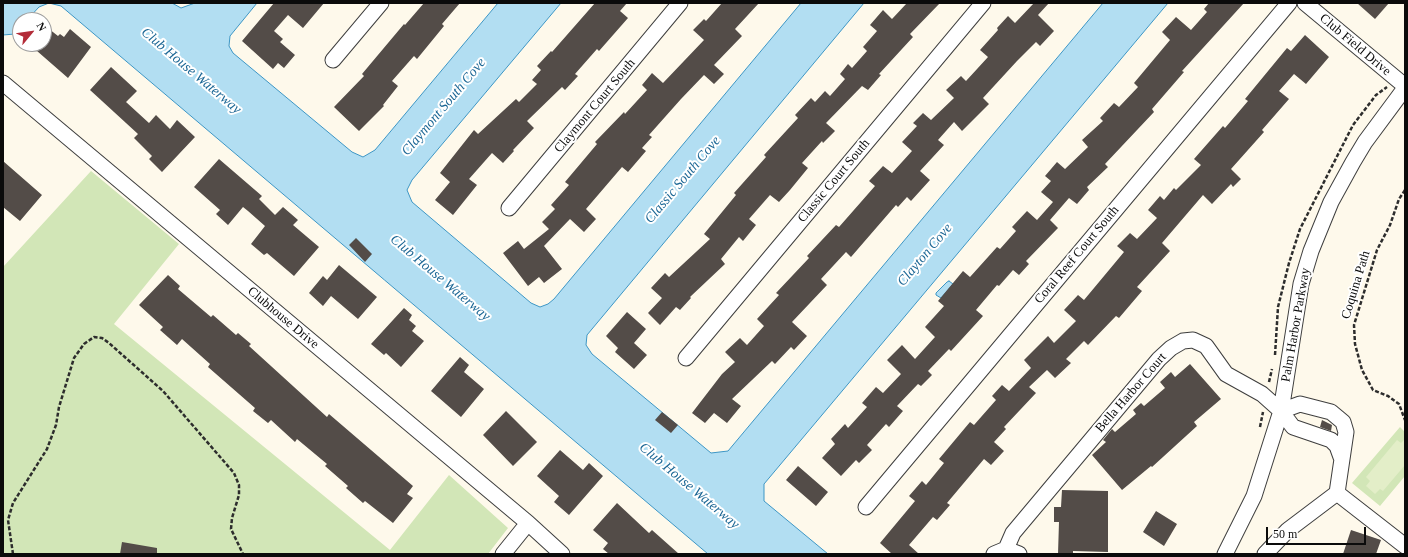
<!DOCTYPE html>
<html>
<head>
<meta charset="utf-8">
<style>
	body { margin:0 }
	#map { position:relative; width:1408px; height:557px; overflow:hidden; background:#fef9eb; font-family:"Times New Roman",serif }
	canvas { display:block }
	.frame { position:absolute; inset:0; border:4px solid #0b0b0b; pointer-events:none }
	.north { position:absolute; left:12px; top:12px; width:40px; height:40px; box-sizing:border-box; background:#fff; border:1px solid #9d9d9d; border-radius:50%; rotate:61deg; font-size:11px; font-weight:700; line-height:16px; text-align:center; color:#0b0b0b }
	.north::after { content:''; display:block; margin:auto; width:14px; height:18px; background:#b32c39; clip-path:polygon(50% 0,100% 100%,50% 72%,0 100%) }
	.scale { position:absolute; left:1266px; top:527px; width:100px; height:18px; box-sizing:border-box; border:2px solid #0b0b0b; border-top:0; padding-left:5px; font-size:12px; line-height:14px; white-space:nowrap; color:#0b0b0b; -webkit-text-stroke:3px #fff; paint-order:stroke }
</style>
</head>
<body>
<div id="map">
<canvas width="1408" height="557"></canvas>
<div class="frame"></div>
<div class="north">N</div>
<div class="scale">50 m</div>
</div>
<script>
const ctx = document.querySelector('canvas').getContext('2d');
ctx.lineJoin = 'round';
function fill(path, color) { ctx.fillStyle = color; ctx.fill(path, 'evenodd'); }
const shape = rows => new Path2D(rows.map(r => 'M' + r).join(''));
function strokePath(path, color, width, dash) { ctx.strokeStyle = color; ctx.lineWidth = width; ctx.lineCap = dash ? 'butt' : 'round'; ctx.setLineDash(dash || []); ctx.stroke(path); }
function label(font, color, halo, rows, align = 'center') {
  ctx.font = font + ' "Times New Roman",serif'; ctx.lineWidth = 4; ctx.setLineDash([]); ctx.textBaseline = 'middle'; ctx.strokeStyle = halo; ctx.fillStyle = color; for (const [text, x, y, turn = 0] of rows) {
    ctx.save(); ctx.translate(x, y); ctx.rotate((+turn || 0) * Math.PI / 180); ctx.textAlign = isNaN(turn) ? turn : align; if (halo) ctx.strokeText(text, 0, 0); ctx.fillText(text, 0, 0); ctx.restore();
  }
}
fill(shape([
	[91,171,179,244,114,324,390,550,449,475,508,528,488,554,3,554,3,267],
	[1400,427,1405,432,1405,476,1380,506,1352,483]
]), '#d2e6b7');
fill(shape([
	[1405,439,1405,465,1383,491,1380,489,1375,494,1366,486,1370,481,1366,477,1397,440,1401,443]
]), '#e3eec8');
const water = shape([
	[3,3,172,3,181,8,195,3,257,3,230,36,229,46,233,53,352,152,363,157,375,150,498,3,561,3,412,180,407,190,412,202,531,303,540,307,548,304,554,299,801,3,864,3,587,335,586,345,592,354,711,453,728,451,1103,3,1168,3,764,484,764,501,828,554,708,554,61,6,49,3,39,7,27,20,20,20,20,28,15,34,3,35,3,3],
	[949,281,953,284,941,298,936,295,936,293,947,282,949,281]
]);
fill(water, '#b2def2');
strokePath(water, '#3d96c5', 1);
fill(shape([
	[274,3,324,3,303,28,288,15,274,31,283,39,280,42,295,55,284,68,278,63,273,69,242,41],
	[424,3,460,3,442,24,444,26,417,59,414,56,392,81,398,86,383,105,384,106,359,131,334,107,364,76,362,74,404,24,405,25],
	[595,3,627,3,620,11,628,18,599,51,597,49,575,74,578,76,565,90,562,87,527,121,534,128,513,150,514,151,503,163,492,153,469,179,477,185,453,215,435,200,450,182,440,173,474,130,478,134,516,99,519,102,537,84,532,80,541,70,537,66,551,51,552,52],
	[722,3,759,3,735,29,742,36,714,65,724,74,714,84,704,75,681,99,649,135,652,137,642,148,646,151,628,172,622,167,586,209,596,219,584,232,570,219,544,246,562,269,544,283,539,277,528,286,503,253,518,241,524,249,549,229,542,222,555,209,551,205,569,185,565,182,597,144,595,142,624,112,625,114,647,90,642,85,652,73,663,83,704,40,693,30,704,19,706,21],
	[907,3,940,3,910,34,913,37,879,74,881,75,868,90,862,86,826,123,835,131,823,143,822,141,802,163,808,168,790,190,779,202,770,195,749,219,756,225,743,241,739,237,721,259,725,264,690,297,691,298,680,310,676,307,660,325,648,313,662,298,651,288,665,273,669,277,710,239,704,234,736,195,734,193,766,157,764,155,798,118,795,115,811,98,815,102,825,91,830,96,845,79,840,74,848,64,852,68,867,51,863,47,877,31,870,25,883,10,892,19],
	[1034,3,1049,3,1038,15,1054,31,1040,46,1036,42,1017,61,983,98,989,104,962,131,954,122,938,140,944,145,920,171,930,180,911,201,907,197,898,207,896,205,851,257,846,252,821,279,827,285,792,322,807,336,794,350,791,347,775,364,772,361,732,399,741,406,727,423,714,413,705,423,692,413,722,374,735,362,725,352,740,338,747,345,764,326,757,319,779,295,776,293,809,258,807,256,836,225,839,227,875,186,869,181,883,166,892,173,912,151,902,142,917,126,913,123,923,113,931,120,954,98,946,90,961,76,966,81,988,57,980,50,998,30,997,28,1008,16,1015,23],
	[1209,3,1244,3,1182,71,1184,72,1152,109,1154,112,1105,164,1108,167,1087,187,1089,190,1077,204,1069,198,1050,220,1058,228,1026,261,1029,264,1019,275,1013,270,999,286,997,285,976,310,983,316,951,351,949,349,928,371,932,375,921,386,918,384,897,406,903,411,889,427,886,424,867,445,872,450,859,463,856,460,841,476,822,458,835,444,831,439,845,424,848,428,867,407,862,403,876,387,883,393,901,374,887,360,902,345,915,359,935,337,925,327,944,306,938,301,963,271,970,277,997,247,1000,249,1016,231,1012,227,1027,211,1037,220,1053,202,1041,192,1051,181,1045,176,1057,162,1065,169,1088,147,1082,140,1103,121,1100,118,1114,103,1119,107,1138,87,1134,83,1170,40,1162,32,1176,17,1191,30,1207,12,1204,9],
	[1357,3,1389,3,1375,19],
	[44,25,58,36,60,34,64,37,70,29,91,47,68,78,29,44,44,44],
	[1305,35,1329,57,1306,84,1294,74,1279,91,1289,99,1262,130,1264,132,1231,169,1241,179,1233,187,1231,184,1212,204,1203,195,1162,243,1170,251,1137,287,1142,291,1119,318,1116,316,1088,345,1084,341,1066,359,1071,363,1055,378,1047,370,1029,387,1036,393,1004,427,1006,429,994,442,1004,451,991,465,984,459,947,503,950,505,937,520,933,517,909,545,919,554,892,554,880,543,915,501,909,496,922,481,926,485,944,463,939,459,970,422,974,425,996,400,992,396,1002,385,1009,391,1031,368,1024,360,1048,336,1054,343,1076,321,1064,310,1078,295,1084,300,1124,252,1117,246,1130,233,1137,239,1157,218,1148,210,1160,196,1164,200,1174,188,1176,190,1201,165,1194,159,1223,126,1225,128,1248,101,1245,99,1287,48,1291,51],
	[111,67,137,91,126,102,149,123,156,115,170,129,177,120,195,137,162,172,149,159,152,156,134,138,138,134,90,90],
	[219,159,262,196,259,199,275,215,283,207,298,220,293,225,319,247,294,276,267,253,264,255,251,244,265,226,248,211,243,207,228,225,216,214,220,210,194,187],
	[3,161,42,195,20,221,3,207],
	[356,238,372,254,365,262,349,245],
	[339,265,377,297,358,319,331,296,323,306,309,293,323,276,327,280],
	[168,275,180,286,178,289,211,317,213,315,236,335,238,333,251,344,249,346,327,417,329,414,413,486,407,494,413,498,393,523,365,501,363,503,346,488,348,486,325,466,327,464,297,439,295,442,271,420,268,423,253,411,255,408,208,367,210,364,182,339,177,345,160,330,163,327,139,305],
	[404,308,412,315,409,320,416,326,412,331,424,341,401,367,386,353,384,355,371,344],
	[627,312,646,329,634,343,647,355,634,369,615,352,618,348,606,336],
	[460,357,469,365,464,372,484,389,461,417,431,391],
	[1190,364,1221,399,1194,422,1197,426,1152,467,1151,466,1122,490,1092,455,1106,442,1103,440,1112,429,1115,432,1136,414,1133,410,1141,403,1144,406,1165,388,1160,382,1171,372,1175,377],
	[506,411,537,442,513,466,483,435],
	[662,412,678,425,671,433,655,420],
	[1322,420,1332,425,1331,431,1320,427],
	[560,450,583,470,589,463,603,476,569,515,554,502,559,496,537,476],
	[798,466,828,492,816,506,786,480],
	[1062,490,1108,491,1108,552,1073,551,1073,554,1058,554,1059,522,1054,522,1054,507,1061,507],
	[617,503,649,533,652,530,679,554,609,554,603,549,608,543,593,530],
	[1156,511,1177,524,1164,546,1143,532],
	[1351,530,1381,540,1376,554,1343,554],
	[122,542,157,548,157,554,120,554]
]), '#534c48');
const minor = shape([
	[1305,3,1405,86],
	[333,60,381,3],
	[3,83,528,523,562,554],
	[509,208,680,3],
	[686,358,983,3],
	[1281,411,1300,404,1331,412,1343,422,1346,432,1337,493],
	[1337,493,1405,546],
	[866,507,1289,3],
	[1006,549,1013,533,1159,359,1171,348,1183,341,1193,340,1206,346,1226,374,1262,394,1281,411,1293,427,1331,440,1337,446,1341,457],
	[503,554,528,523],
	[994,554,1006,549,1019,554],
	[1225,554,1254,496,1281,411,1301,284,1311,251,1331,202,1353,162,1365,142,1405,88],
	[1265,554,1288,530,1337,493]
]);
strokePath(minor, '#3e3e3e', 17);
strokePath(shape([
	[1405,190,1399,199,1390,225,1377,250,1354,325,1355,344,1362,370,1373,390,1388,396,1399,404,1405,420],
	[1275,355,1278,307,1289,263,1300,229,1353,125,1376,95,1387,87],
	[1269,382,1272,369],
	[1260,427,1263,412],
	[13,554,8,520,13,503,47,449,56,425,59,407,74,358,84,344,94,337,102,338,109,343,163,391,234,473,239,485,239,495,232,518,231,529,243,554]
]), '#2d2d2d', 2.5, [4, 2]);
strokePath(minor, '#fff', 15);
label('13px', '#0b0b0b', '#fff', [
	["Club Field Drive",1355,45,40],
	["Claymont Court South",595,106,-50],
	["Classic Court South",834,181,-50],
	["Coral Reef Court South",1077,255,-50],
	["Coquina Path",1356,285,-73],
	["Clubhouse Drive",283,318,40],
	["Palm Harbor Parkway",1296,325,-80],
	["Bella Harbor Court",1131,393,-49]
]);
label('italic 14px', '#1c6795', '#fff', [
	["Club House Waterway",191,71,40],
	["Claymont South Cove",444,107,-50],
	["Classic South Cove",683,180,-50],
	["Clayton Cove",925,255,-50],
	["Club House Waterway",440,278,40],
	["Club House Waterway",689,486,40]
]);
</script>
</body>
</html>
